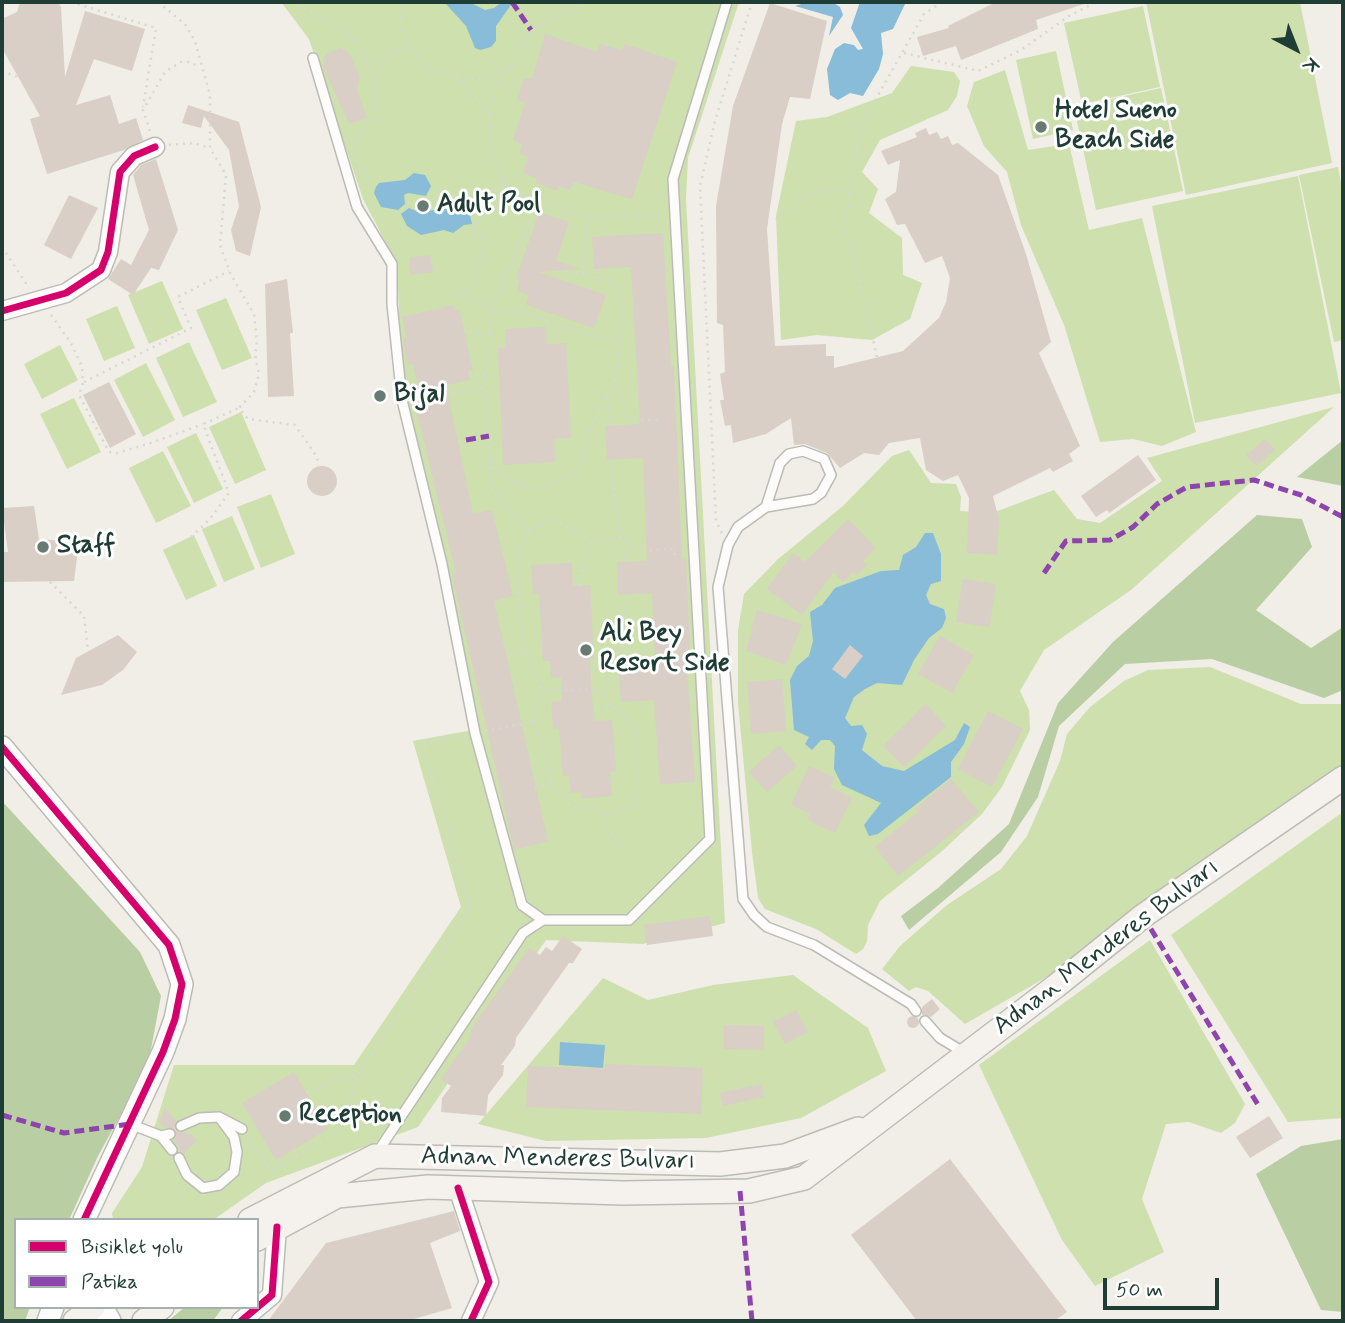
<!DOCTYPE html>
<html>
<head>
<meta charset="utf-8">
<style>
	body { margin:0 }
	#map { position:relative; width:1345px; height:1323px; overflow:hidden; background:#f0eee6; font-family:Mynerve,sans-serif }
	canvas { display:block }
	.frame { position:absolute; inset:0; border:4px solid #1f3d34; pointer-events:none }
	.legend { position:absolute; left:14px; top:1218px; width:245px; height:91px; box-sizing:border-box; background:#fff; border:2px solid #a5b1ae; margin:0; padding:9px 12px; list-style:none; font-size:21px; color:#1f3d34 }
	.legend li { display:flex; align-items:center; gap:14px; height:35px }
	.legend b { width:35px; border:2px solid #a5b1ae }
	.north { position:absolute; left:1261px; top:14px; width:70px; height:70px; -webkit-text-stroke:5px #fff; paint-order:stroke; rotate:138deg; font-size:19px; font-weight:700; line-height:28px; text-align:center; color:#1f3d34 }
	.north::after { content:''; display:block; margin:auto; width:24px; height:32px; background:#1f3d34; clip-path:polygon(50% 0,100% 100%,50% 72%,0 100%) }
	.scale { position:absolute; left:1103px; top:1278px; width:116px; height:32px; box-sizing:border-box; border:4px solid #1f3d34; border-top:0; padding-left:9px; font-size:21px; line-height:24px; white-space:nowrap; color:#1f3d34; -webkit-text-stroke:5px #fff; paint-order:stroke }
</style>
</head>
<body>
<div id="map">
<canvas width="1345" height="1323"></canvas>
<div class="frame"></div>
<ul class="legend">
<li><b style="height:9px;background:#d6006c"></b>Bisiklet yolu</li>
<li><b style="height:9px;background:#8e44ad"></b>Patika</li>
</ul>
<div class="north">K</div>
<div class="scale">50 m</div>
</div>
<script>
const ctx = document.querySelector('canvas').getContext('2d');
ctx.lineJoin = 'round';
function fill(path, color) { ctx.fillStyle = color; ctx.fill(path, 'evenodd'); }
const shape = rows => new Path2D(rows.map(r => 'M' + r).join(''));
function strokePath(path, color, width, dash) { ctx.strokeStyle = color; ctx.lineWidth = width; ctx.lineCap = dash ? 'butt' : 'round'; ctx.setLineDash(dash || []); ctx.stroke(path); }
function label(font, color, halo, rows, align = 'center') {
  ctx.font = font + ' Mynerve,sans-serif'; ctx.lineWidth = 6; ctx.setLineDash([]); ctx.textBaseline = 'middle'; ctx.strokeStyle = halo; ctx.fillStyle = color; for (const [text, x, y, turn = 0] of rows) {
    ctx.save(); ctx.translate(x, y); ctx.rotate((+turn || 0) * Math.PI / 180); ctx.textAlign = isNaN(turn) ? turn : align; if (halo) ctx.strokeText(text, 0, 0); ctx.fillText(text, 0, 0); ctx.restore();
  }
}
fill(shape([
	[281,2,739,2,688,158,686,199,725,923,643,944,546,940,418,1127,266,1183,213,1220,113,1220,112,1213,142,1167,174,1065,354,1065,461,907,413,741,478,729,407,394,400,337,397,264,363,199,309,39],
	[1146,2,1300,2,1332,163,1186,195],
	[1143,6,1160,87,1082,104,1064,23],
	[1056,51,1073,130,1033,139,1016,60],
	[911,66,954,72,960,81,957,96,948,110,880,140,862,172,878,189,869,213,902,238,903,275,922,283,910,319,872,340,817,335,781,340,776,216,796,121,827,117,892,93],
	[1005,70,1028,150,1069,144,1089,230,1142,218,1196,432,1162,446,1133,439,1100,442,1064,325,1021,225,1007,172,984,146,967,106,974,82],
	[1161,88,1183,191,1096,210,1074,107],
	[1338,167,1343,194,1343,340,1334,342,1299,175],
	[1298,176,1341,393,1195,423,1152,206],
	[162,281,183,329,149,344,128,295],
	[226,298,252,358,222,370,196,310],
	[117,306,135,348,104,361,86,319],
	[189,342,217,402,183,417,156,358],
	[60,345,78,380,42,399,24,364],
	[146,363,175,420,143,437,114,380],
	[74,398,101,452,67,469,40,414],
	[1334,407,1131,590,1044,650,1020,691,1029,710,1030,730,1002,787,982,814,941,852,880,901,868,925,867,942,863,949,856,954,816,929,765,909,758,898,752,852,738,703,738,630,744,594,778,559,843,506,892,456,909,450,931,483,956,484,961,497,960,511,992,513,1054,490,1077,519,1100,523,1162,481,1147,458],
	[241,412,266,470,235,484,209,427],
	[196,433,223,489,194,503,167,447],
	[163,451,191,506,156,523,129,468],
	[271,494,295,554,261,568,237,507],
	[232,516,255,569,224,582,202,529],
	[194,535,217,586,186,600,163,550],
	[1210,667,1301,704,1343,704,1343,768,1194,869,1045,978,965,1024,928,991,916,987,909,991,882,969,900,946,947,905,1001,869,1027,836,1060,761,1067,734,1090,707,1124,681,1148,670],
	[1343,812,1343,1118,1288,1122,1171,935],
	[1150,940,1245,1104,1235,1123,1221,1133,1189,1122,1166,1124,1142,1199,1164,1252,1095,1286,1062,1240,979,1065],
	[793,975,868,1028,886,1071,801,1118,706,1138,546,1141,478,1124,603,978,648,1000,713,985]
]), '#cde0ad');
fill(shape([
	[1343,440,1343,486,1297,477],
	[1257,515,1302,519,1312,547,1256,610,1311,648,1343,627,1343,690,1324,698,1212,659,1125,664,1059,726,1038,797,1001,852,909,930,901,916,938,888,1009,824,1058,703,1113,642],
	[2,801,140,952,161,996,148,1065,98,1156,69,1220,16,1220,16,1307,30,1307,25,1321,2,1321],
	[1343,1139,1343,1312,1321,1310,1256,1174,1301,1146],
	[185,1307,223,1307,213,1321,168,1321]
]), '#b9cfa3');
fill(shape([
	[437,2,469,2,485,10,494,8,502,2,513,2,496,26,496,41,491,47,480,50,475,48,466,26,446,4],
	[808,2,832,2,840,7,843,15,829,36,833,17,795,6],
	[860,2,906,2,893,29,881,33,883,54,879,69,863,96,850,93,838,100,830,95,827,69,835,49,844,43,854,45,858,50,863,49,851,28],
	[414,173,425,175,431,186,426,196,408,193,404,195,405,204,398,210,381,207,374,193,376,187,379,183,405,180],
	[467,202,472,224,464,225,453,233,444,230,421,235,407,226,401,214,409,208,421,213],
	[925,533,933,533,941,554,941,581,931,584,926,595,930,604,944,609,946,618,942,628,929,638,914,660,902,685,877,683,865,689,854,697,845,718,851,726,862,725,867,734,862,750,882,766,904,771,955,740,964,723,970,727,964,744,951,762,951,777,878,834,869,836,864,825,881,803,842,785,834,769,835,746,830,740,821,740,812,750,805,744,809,737,794,730,790,680,797,666,809,656,813,641,810,612,822,605,835,588,881,571,899,570,903,555,916,547],
	[560,1042,605,1045,603,1068,559,1065]
]), '#88bcd9');
fill(shape([
	[20,2,58,2,61,7,65,77,85,11,145,29,132,71,94,59,76,105,110,95,119,124,136,118,143,140,124,150,47,174,30,119,40,116,2,48,2,19,17,12],
	[996,2,1084,2,1084,4,1036,20,1038,29,961,60,956,46,923,56,917,37,949,28,948,26],
	[770,3,827,21,810,99,790,97,782,124,767,229,775,346,826,344,826,356,834,356,834,368,903,351,939,318,946,302,950,278,942,256,925,263,905,224,897,225,885,199,896,192,900,160,888,165,881,151,917,137,915,133,926,128,929,135,937,132,941,139,948,136,952,145,958,143,998,175,1026,254,1051,342,1039,353,1080,446,1069,454,1073,461,1053,472,1050,468,993,496,999,520,997,555,967,553,969,498,958,475,943,481,926,470,920,438,889,443,879,455,864,453,840,468,827,453,805,444,794,445,791,418,766,434,733,443,731,425,725,426,720,400,724,400,720,374,725,372,723,325,717,323,716,206,733,106],
	[545,34,597,52,600,44,622,50,625,44,677,62,632,199,574,182,570,190,558,186,557,191,536,183,537,178,523,173,528,157,519,154,522,144,513,140,525,103,517,100,524,78,532,79],
	[341,48,350,54,360,77,357,90,367,118,349,124,323,66,326,54],
	[188,105,239,122,261,207,250,256,236,251,231,230,239,206,229,150,204,116,201,128,182,123],
	[156,159,178,230,159,270,151,268,133,295,108,279,121,259,131,265,149,230,133,175,141,165],
	[69,195,98,208,71,259,44,245],
	[539,212,569,222,556,261,581,269,538,272,606,295,594,328,526,305,529,295,517,291,520,280,516,279],
	[663,233,671,366,674,366,682,559,686,559,690,652,686,653,695,782,660,784,654,700,621,702,618,669,655,667,652,593,618,595,617,562,647,561,643,458,607,460,605,426,640,424,631,267,594,269,592,237],
	[430,255,433,272,411,275,409,258],
	[287,279,293,333,290,333,294,396,268,397,265,284],
	[454,305,455,310,459,309,473,370,468,371,470,380,446,385,473,514,492,510,513,596,494,601,548,841,514,850,452,574,456,573,415,404,422,403,413,364,408,365,403,344,403,339,407,338,402,317],
	[546,327,547,344,566,343,571,438,554,439,555,462,503,465,498,348,506,348,505,329],
	[109,382,136,434,110,448,83,395],
	[1265,439,1275,450,1256,466,1246,455],
	[1138,455,1156,480,1109,513,1107,510,1096,517,1081,496],
	'307 481a15 15 0 1 1 30 0a15 15 0 1 1-30 0Z',
	[34,506,39,539,79,542,74,581,2,582,2,552,8,552,2,508],
	[848,519,876,548,863,561,867,565,856,576,853,572,843,582,833,572,802,615,767,589,793,553,805,562],
	[572,563,573,586,590,585,594,659,590,659,592,698,595,721,612,720,616,771,610,772,612,796,581,799,581,792,571,793,569,775,563,776,559,728,553,729,551,702,562,701,561,677,551,678,550,661,543,661,539,594,533,594,531,565],
	[963,579,996,584,989,627,956,622],
	[757,610,802,624,786,665,746,651],
	[118,635,137,652,123,670,102,685,61,695,76,658],
	[940,636,974,655,952,693,918,674],
	[850,645,863,656,845,679,832,669],
	[782,679,786,731,751,734,747,682],
	[926,704,946,726,904,767,883,746],
	[988,711,1023,729,992,787,958,769],
	[779,745,797,766,767,792,749,772],
	[809,766,835,778,830,787,852,798,835,833,807,820,810,814,791,805],
	[951,779,979,812,898,876,875,847,918,812,915,809],
	[710,916,713,936,647,945,644,925],
	[563,936,582,949,573,963,569,963,516,1038,515,1046,501,1065,504,1065,503,1075,488,1095,486,1116,441,1112,442,1098,451,1086,441,1079,470,1038,471,1029,529,948,540,955,546,947,552,951],
	[932,999,940,1009,931,1017,922,1015,922,1007],
	[796,1010,808,1032,785,1044,773,1022],
	'907 1022a6 6 0 1 1 12 0a6 6 0 1 1-12 0Z',
	[724,1025,764,1026,764,1050,723,1049],
	[605,1064,703,1068,701,1114,526,1107,528,1066,605,1069],
	[294,1072,328,1129,276,1160,242,1103],
	[761,1084,764,1097,723,1106,720,1093],
	[165,1108,176,1121,175,1129,165,1128,159,1122],
	[1269,1116,1283,1138,1250,1158,1236,1137],
	[176,1131,191,1134,197,1141,184,1153,179,1151,175,1139],
	[950,1159,1067,1312,1054,1321,917,1321,851,1235],
	[454,1211,460,1231,430,1243,452,1308,407,1321,268,1321,326,1243]
]), '#d9cfc7');
const service = shape([
	[313,58,357,207,392,264,392,304,402,400,442,564,475,733,522,905,543,920],
	[766,507,780,463,789,454,803,451,824,459,831,475,821,493,813,499,766,507,738,527,728,545,718,587,743,899,754,915,767,927,814,945,911,1004,916,1011],
	[925,1021,940,1038,965,1053],
	[130,1124,161,1136,170,1134],
	[181,1126,199,1118,219,1117,242,1129],
	[161,1136,172,1150],
	[377,1153,523,933,543,920,629,920,710,839,673,179,727,2],
	[179,1158,187,1175,203,1188,219,1185,234,1172,237,1152,234,1137,219,1117]
]);
const minor = shape([
	[2,311,66,293,101,270,108,252,120,172,134,156,155,147],
	[458,1188,489,1282,471,1321],
	[241,1321,272,1295,277,1227]
]);
const tertiary = shape([
	[2,747,169,945,182,984,175,1019,163,1052,84,1220],
	[102,1307,110,1321],
	[48,1321,53,1307]
]);
const secondary = shape([
	[250,1220,375,1156,720,1164,785,1156,858,1129],
	[257,1239,337,1196,428,1187,623,1193,749,1191,804,1178,1056,986,1143,916,1343,778],
	[75,1321,93,1307],
	[144,1321,162,1307]
]);
strokePath(service, '#bbbcb6', 12);
strokePath(minor, '#bbbcb6', 21);
strokePath(tertiary, '#bbbcb6', 24);
strokePath(secondary, '#bbbcb6', 26);
strokePath(shape([
	[71,2,156,28,143,107],
	[158,2,185,24,195,41,210,95,210,148,226,175,220,245,230,273,254,314,257,342,255,355,259,374,254,392,239,408,248,419,295,425,317,457,318,466],
	[306,2,299,6,340,29,360,45,374,81],
	[400,2,403,34,425,68,458,77,490,115],
	[904,53,978,71,1021,50,1069,16,1096,2],
	[2,71,18,77],
	[458,77,487,80,514,64],
	[502,83,521,88],
	[150,131,143,110,165,72,181,62,189,62,200,67],
	[169,145,193,143,210,148],
	[354,153,359,134,374,120,377,104,374,81,386,58,409,44],
	[356,159,368,178],
	[506,184,492,190,499,205,497,211,480,214,472,233,485,237,483,256,476,269,476,288,456,293,492,309,529,314,558,326,621,343],
	[408,202,411,206],
	[538,204,492,309,485,387,492,490,528,530,556,520,592,540,621,538,626,562],
	[395,212,399,216],
	[588,217,665,215],
	[776,220,792,205,815,192,849,189],
	[2,247,29,288],
	[569,273,583,274],
	[598,278,600,269],
	[51,315,71,343,82,367,83,383,79,395,109,452,117,453,151,443,203,424],
	[464,331,489,332],
	[557,344,558,326],
	[877,357,857,269,844,230,860,127,924,14,942,2],
	[469,375,486,375],
	[615,379,630,421,658,420],
	[84,382,191,328,178,297,229,271],
	[607,395,612,426],
	[417,398,485,387],
	[458,441,466,440],
	[613,460,612,477,621,538,638,551,674,549,675,559],
	[490,463,504,478,529,488,560,481,578,468,588,434,615,379,624,326,620,293,611,281,583,274,588,217,571,214,555,201,538,204,506,184,491,154,491,92,514,64,531,30,585,2],
	[528,530,521,550,519,607,524,651,542,691,603,689],
	[722,533,716,521,700,186,715,121,752,2],
	[186,542,209,520,229,493,203,424,239,408],
	[582,571,592,540],
	[50,582,84,616,88,651],
	[579,586,581,570],
	[623,644,648,660,682,659,682,665],
	[507,654,524,651],
	[604,720,607,702],
	[533,722,549,760,551,784,571,806,606,813,633,807,638,794,636,737,633,724,607,702,604,689,612,662,623,644,627,594],
	[485,731,533,722,542,691],
	[535,788,551,784],
	[606,813,608,828,621,848],
	[306,1092,359,1073,471,909,423,744,465,735],
	[248,1137,271,1171,339,1132,359,1073]
]), '#d6d8d5', 2.5, [2, 5]);
strokePath(service, '#fdfcfb', 9);
strokePath(minor, '#fdfcfb', 18);
strokePath(tertiary, '#fdfcfb', 21);
strokePath(secondary, '#f5f2ed', 23);
strokePath(shape([
	[512,2,531,30],
	[466,440,489,436],
	[1044,573,1066,541,1110,540,1133,527,1157,504,1187,487,1254,480,1301,495,1343,517],
	[1143,916,1260,1108],
	[2,1115,64,1133,130,1124],
	[740,1191,752,1321]
]), '#8e44ad', 5, [10, 5]);
strokePath(shape([
	[2,311,66,293,101,270,108,252,120,172,134,156,155,147],
	[2,747,169,945,182,984,175,1019,163,1052,84,1220],
	[458,1188,489,1282,471,1321],
	[241,1321,272,1295,277,1227]
]), '#d6006c', 7);
for (const [x, y, r, color] of [
	[1041,127,7,"#687b72"],
	[423,206,7,"#687b72"],
	[380,396,7,"#687b72"],
	[43,547,7,"#687b72"],
	[586,650,7,"#687b72"],
	[285,1116,7,"#687b72"]
]) { const dot = new Path2D(); dot.arc(x, y, r, 0, 2 * Math.PI); ctx.fillStyle = color; ctx.fill(dot); strokePath(dot, '#fff', 2.5); }
label('bold 26px', '#1f3d34', '#fff', [
	["Hotel Sueno",1055,112],
	["Beach Side",1055,142],
	["Adult Pool",437,206],
	["Bijal",394,396],
	["Staff",57,547],
	["Ali Bey",600,635],
	["Resort Side",600,665],
	["Reception",299,1116]
], 'left');
label('26px', '#1f3d34', '#fff', [
	["Adnan Menderes Bulvarı",1107,948,-37],
	["Adnan Menderes Bulvarı",558,1160,1]
]);
</script>
</body>
</html>
